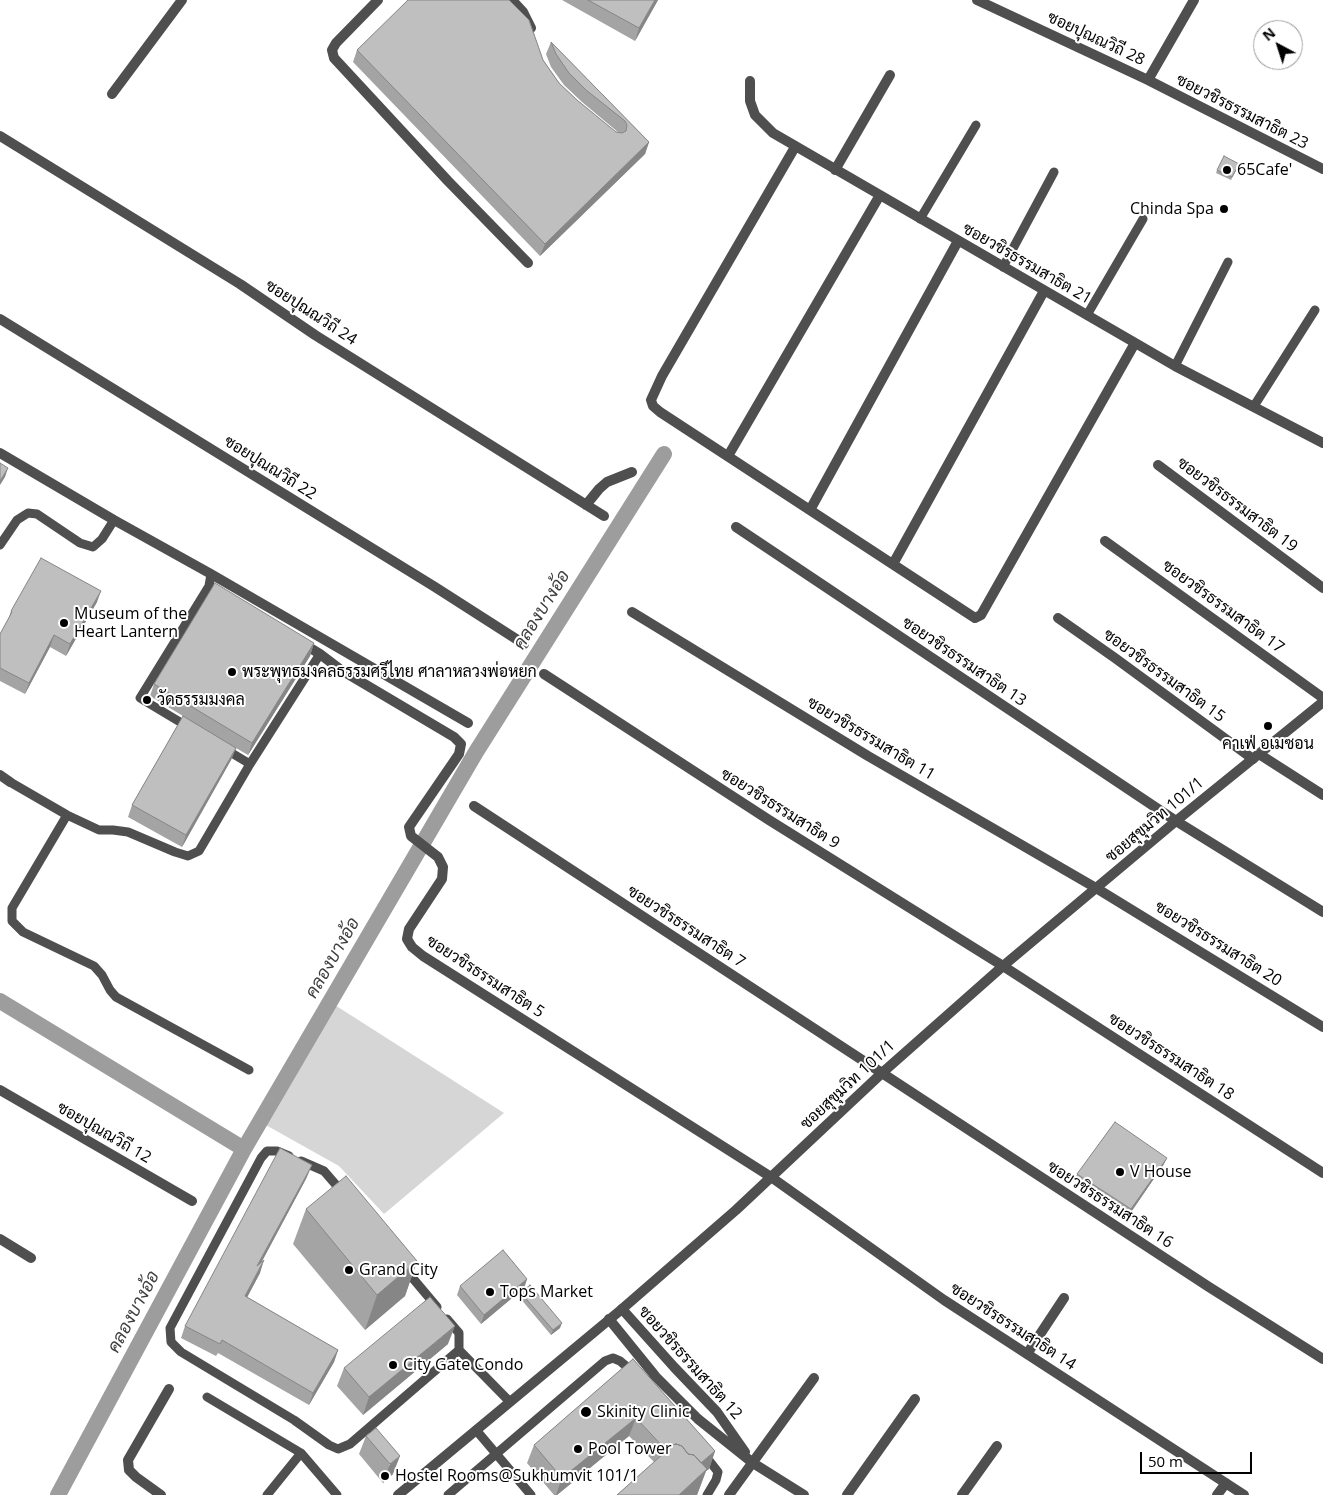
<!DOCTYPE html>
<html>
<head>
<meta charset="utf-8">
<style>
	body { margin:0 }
	#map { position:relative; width:1323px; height:1495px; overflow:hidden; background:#fff; font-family:"Open Sans",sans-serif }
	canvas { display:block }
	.north { position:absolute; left:1253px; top:20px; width:50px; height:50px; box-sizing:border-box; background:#fff; border:1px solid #999; border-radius:50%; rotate:320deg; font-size:14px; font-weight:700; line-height:20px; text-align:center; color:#000 }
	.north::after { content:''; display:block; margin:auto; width:18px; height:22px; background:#000; clip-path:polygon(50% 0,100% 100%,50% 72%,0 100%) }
	.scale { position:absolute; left:1140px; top:1452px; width:112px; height:22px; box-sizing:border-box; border:2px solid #000; border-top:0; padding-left:6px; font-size:15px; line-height:18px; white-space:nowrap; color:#000; -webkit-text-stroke:4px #fff; paint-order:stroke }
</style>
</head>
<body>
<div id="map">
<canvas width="1323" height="1495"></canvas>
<div class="north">N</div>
<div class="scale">50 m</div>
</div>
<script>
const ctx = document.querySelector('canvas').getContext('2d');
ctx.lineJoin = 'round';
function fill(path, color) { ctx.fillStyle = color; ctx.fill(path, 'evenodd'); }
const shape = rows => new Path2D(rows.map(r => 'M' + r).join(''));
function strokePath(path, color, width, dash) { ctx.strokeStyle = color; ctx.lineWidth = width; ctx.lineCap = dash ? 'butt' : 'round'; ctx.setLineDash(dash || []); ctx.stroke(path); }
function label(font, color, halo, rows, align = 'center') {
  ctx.font = font + ' "Open Sans",Sarabun,sans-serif'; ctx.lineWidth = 4; ctx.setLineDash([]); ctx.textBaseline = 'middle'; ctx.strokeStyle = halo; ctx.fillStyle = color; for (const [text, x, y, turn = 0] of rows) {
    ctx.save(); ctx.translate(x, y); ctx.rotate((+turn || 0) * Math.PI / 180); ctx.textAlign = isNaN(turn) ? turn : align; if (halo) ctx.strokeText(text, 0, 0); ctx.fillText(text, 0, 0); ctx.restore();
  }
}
fill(shape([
	[327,1000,504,1113,384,1214,339,1166,255,1119]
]), '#d6d6d6');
strokePath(shape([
	[0,1001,244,1149],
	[58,1495,244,1149,476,752,664,454]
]), '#9d9d9d', 16);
strokePath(shape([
	[920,219,976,125],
	[1003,267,1054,172],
	[1087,315,1143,219],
	[1175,366,1228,262],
	[1254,406,1315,310],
	[0,545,17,520,28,513,37,514,80,543,93,547,102,539,114,520],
	[190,728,140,698,209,586,211,574],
	[225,749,250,764],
	[10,782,67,815,99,830,113,830,128,832,175,852,188,856,199,851,250,764,320,654],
	[67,815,12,908,12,921,23,932,94,966,102,975,110,990,116,997,249,1070],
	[289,1156,277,1151,267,1151,261,1158,170,1328,171,1342,181,1352,294,1420,329,1445,338,1449,350,1444,459,1350,510,1402],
	[301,1161,324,1171,343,1193],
	[405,1269,437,1307],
	[447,1319,459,1333,459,1350],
	[207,1397,301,1453,337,1495],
	[476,1430,531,1495],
	[704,1454,718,1472,716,1480,707,1495],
	[267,1495,301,1453],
	[448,1495,605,1361,613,1358,620,1361,633,1372]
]), '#4f4f4f', 9);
strokePath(shape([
	[378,0,336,43,332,50,334,58,448,181,528,263],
	[512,0,523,12,531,28],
	[977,0,1148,80,1323,169],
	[1148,80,1194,0],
	[750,81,750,101,755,115,773,133,1175,366,1323,443],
	[112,94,182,0],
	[0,136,240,284,315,335,604,516],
	[795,147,662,376,651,400,653,406,660,412,975,618,981,615,1135,343],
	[835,170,890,75],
	[0,319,435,587,524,644],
	[0,453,114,520,211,574,468,723],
	[728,456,880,195],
	[1158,465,1323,588],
	[586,505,599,489,607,482,632,472],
	[810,510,958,241],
	[736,527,1176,821,1323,912],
	[1105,541,1323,698],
	[893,564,1044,291],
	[632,612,868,756,1096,888,1323,1027],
	[1058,618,1115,658,1253,759],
	[302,643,320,654,341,670,454,737,461,744,459,754,409,827,411,836,438,857,443,867,442,879,409,929,407,939,412,947,423,956,771,1177,944,1300,1244,1495],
	[544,674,769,820,1003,966,1323,1173],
	[1259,754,1323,795],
	[0,775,10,782],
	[474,806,1209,1287,1323,1359],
	[0,1090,192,1201],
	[0,1239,31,1258],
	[622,1309,674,1367,717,1412,745,1452],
	[609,1319,656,1377,698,1419,753,1463,804,1495],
	[1027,1354,1064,1298],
	[161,1495,136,1477,129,1470,128,1460,169,1389],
	[729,1495,814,1378],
	[847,1495,915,1399],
	[962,1495,997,1446],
	[1217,1495,1226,1483]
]), '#4f4f4f', 10);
strokePath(shape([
	[398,1495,622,1309,736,1210,882,1073,1003,966,1176,821,1323,702]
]), '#4f4f4f', 10);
fill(shape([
	[562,0,658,0,635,41],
	[551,42,649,142,645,154,540,256,353,62,357,50,543,60,559,83,577,100,616,132,619,133,582,102,564,85,551,67,546,54],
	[1238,167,1231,180,1216,173,1217,170],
	[97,602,66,656,50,647,25,694,0,681,0,634,8,620,11,611],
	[314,643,310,656,248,755,236,748,231,760,182,847,128,817,132,805,183,716,150,696,154,684],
	[1164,1164,1129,1215,1075,1180,1077,1174],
	[307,1177,261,1263,260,1273,247,1297,338,1350,334,1362,309,1405,218,1353,216,1356,181,1338,185,1326],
	[306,1209,417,1261,405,1296,365,1330,293,1244],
	[527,1279,524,1288,481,1324,457,1295,460,1286],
	[521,1293,560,1328,551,1335,520,1298],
	[448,1344,363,1415,337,1386,344,1368],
	[633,1359,715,1451,709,1469,706,1471,697,1495,617,1495,654,1462,629,1436,557,1495,554,1495,527,1463,534,1445],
	[376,1428,393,1474,383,1483,359,1454,366,1436]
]), '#a4a4a4');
fill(shape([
	[655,0,658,0,635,41,639,28],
	[649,142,645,154,540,256,545,244],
	[8,468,5,477,0,485,0,481],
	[101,591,97,602,66,656,70,644],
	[54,635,50,647,25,694,29,683],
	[314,643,310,656,248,755,252,743],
	[236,748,231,760,182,847,186,835],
	[1167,1158,1164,1164,1129,1215,1131,1209],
	[312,1165,307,1177,253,1278,257,1266],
	[264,1260,260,1273,241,1309,245,1296],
	[417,1261,405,1296,365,1330,377,1295],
	[527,1279,524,1288,481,1324,484,1315],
	[562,1323,560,1328,551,1335,553,1330],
	[455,1326,448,1344,363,1415,369,1397],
	[338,1350,334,1362,309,1405,313,1393],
	[636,1418,629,1436,557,1495,556,1495,562,1478],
	[715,1451,709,1469,706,1471,697,1495,679,1495,688,1473],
	[400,1456,393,1474,383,1483,390,1464]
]), '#868686');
const building = shape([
	[408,0,509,0,529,20,543,60,559,83,577,100,616,132,622,133,626,131,627,125,625,121,586,90,569,73,556,54,551,42,649,142,545,244,357,50,408,0],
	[588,0,655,0,639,28,588,0],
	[1224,156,1239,164,1232,177,1217,170,1224,156],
	[0,463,8,468,0,481,0,463],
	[41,558,101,591,70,644,54,635,29,683,0,668,0,634,12,612,11,611,41,558],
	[215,583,314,643,252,743,154,684,215,583],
	[183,716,236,748,186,835,132,805,183,716],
	[1115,1122,1167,1158,1131,1209,1077,1174,1115,1122],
	[280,1148,312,1165,257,1266,264,1260,245,1296,338,1350,313,1393,222,1340,220,1344,185,1326,280,1148],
	[346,1176,417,1261,377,1295,306,1209,346,1176],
	[503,1250,527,1279,484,1315,460,1286,503,1250],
	[530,1285,562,1323,553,1330,521,1293,530,1285],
	[430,1297,455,1326,369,1397,344,1368,430,1297],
	[633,1359,715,1451,701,1463,694,1455,688,1454,682,1446,676,1444,673,1445,667,1451,636,1418,562,1478,534,1445,633,1359],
	[376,1428,400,1456,390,1464,366,1436,376,1428],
	[676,1444,682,1446,688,1454,694,1455,707,1469,679,1495,617,1495,673,1445,676,1444]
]);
fill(building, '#bfbfbf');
strokePath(building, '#868686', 1);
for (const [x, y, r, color] of [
	[1227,170,5,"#000"],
	[1224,209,5,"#000"],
	[64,623,5,"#000"],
	[232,672,5,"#000"],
	[147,700,5,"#000"],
	[1268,726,5,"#000"],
	[1120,1172,5,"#000"],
	[349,1270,5,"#000"],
	[490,1292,5,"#000"],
	[393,1365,5,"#000"],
	[586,1412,6,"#000"],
	[578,1449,5,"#000"],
	[385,1476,5,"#000"]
]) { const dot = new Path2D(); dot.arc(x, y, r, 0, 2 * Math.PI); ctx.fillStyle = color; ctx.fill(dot); strokePath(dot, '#fff', 2); }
label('16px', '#000', '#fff', [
	["ซอยปุณณวิถี 28",1096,39,25],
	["ซอยวชิรธรรมสาธิต 23",1242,112,27],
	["ซอยวชิรธรรมสาธิต 21",1027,264,30],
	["ซอยปุณณวิถี 24",311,313,33],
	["ซอยปุณณวิถี 22",270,468,32],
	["ซอยวชิรธรรมสาธิต 19",1237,505,37],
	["ซอยวชิรธรรมสาธิต 17",1223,607,36],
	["ซอยวชิรธรรมสาธิต 13",964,662,34],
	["ซอยวชิรธรรมสาธิต 15",1164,676,36],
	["ซอยวชิรธรรมสาธิต 11",871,739,31],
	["ซอยวชิรธรรมสาธิต 9",780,809,32],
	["ซอยสุขุมวิท 101/1",1155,820,-40],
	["ซอยวชิรธรรมสาธิต 7",686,927,33],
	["ซอยวชิรธรรมสาธิต 20",1218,944,32],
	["ซอยวชิรธรรมสาธิต 5",485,977,33],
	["ซอยวชิรธรรมสาธิต 18",1171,1057,33],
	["ซอยสุขุมวิท 101/1",848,1085,-43],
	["ซอยปุณณวิถี 12",104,1133,30],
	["ซอยวชิรธรรมสาธิต 16",1110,1205,33],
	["ซอยวชิรธรรมสาธิต 14",1013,1327,33],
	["ซอยวชิรธรรมสาธิต 12",690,1363,48]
]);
label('16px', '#000', '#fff', [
	["65Cafe'",1237,170],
	["Chinda Spa",1214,209,"right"],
	["Museum of the",74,614],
	["Heart Lantern",74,632],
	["พระพุทธมงคลธรรมศรีไทย ศาลาหลวงพ่อหยก",242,672],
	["วัดธรรมมงคล",157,700],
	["คาเฟ่ อเมซอน",1268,744,"center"],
	["V House",1130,1172],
	["Grand City",359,1270],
	["Tops Market",500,1292],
	["City Gate Condo",403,1365],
	["Skinity Clinic",597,1412],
	["Pool Tower",588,1449],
	["Hostel Rooms@Sukhumvit 101/1",395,1476]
], 'left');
label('italic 18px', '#3e3e3e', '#fff', [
	["คลองบางอ้อ",542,610,-58],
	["คลองบางอ้อ",333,958,-60],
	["คลองบางอ้อ",134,1312,-62]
]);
</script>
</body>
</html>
